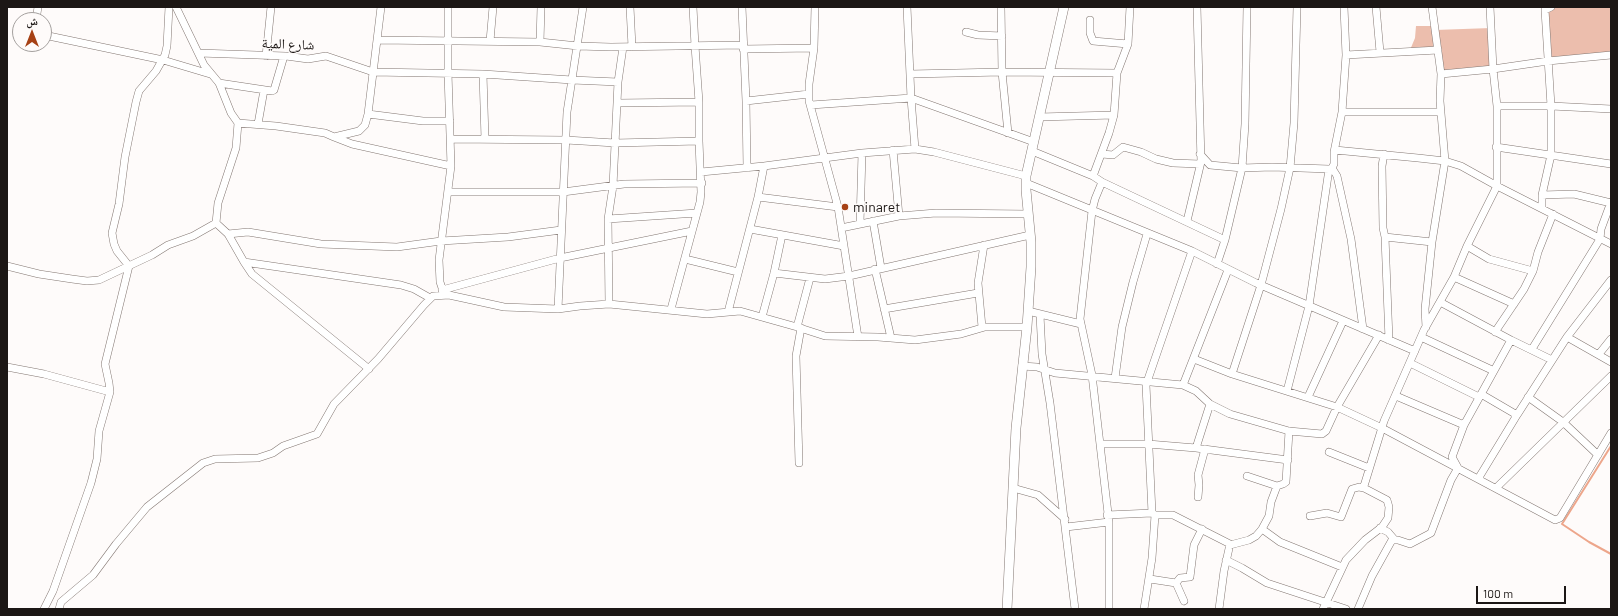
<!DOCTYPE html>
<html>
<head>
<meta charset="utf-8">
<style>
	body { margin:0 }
	#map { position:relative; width:1618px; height:616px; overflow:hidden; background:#fefbfa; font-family:Barlow,"Noto Naskh Arabic",sans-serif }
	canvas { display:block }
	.frame { position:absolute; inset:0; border:8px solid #1c1715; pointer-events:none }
	.north { position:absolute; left:12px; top:12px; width:40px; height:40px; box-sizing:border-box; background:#fefbfa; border:1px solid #a4a09e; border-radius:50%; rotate:0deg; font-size:11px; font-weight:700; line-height:16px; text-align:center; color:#1c1715 }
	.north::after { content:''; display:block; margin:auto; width:14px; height:18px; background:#a64115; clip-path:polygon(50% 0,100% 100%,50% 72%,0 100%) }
	.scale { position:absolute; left:1476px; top:586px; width:90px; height:18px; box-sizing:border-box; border:2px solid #1c1715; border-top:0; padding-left:5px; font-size:12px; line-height:14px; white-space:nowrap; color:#1c1715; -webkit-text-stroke:3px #fefbfa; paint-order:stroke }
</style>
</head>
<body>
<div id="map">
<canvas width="1618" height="616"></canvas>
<div class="frame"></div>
<div class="north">ش</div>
<div class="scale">100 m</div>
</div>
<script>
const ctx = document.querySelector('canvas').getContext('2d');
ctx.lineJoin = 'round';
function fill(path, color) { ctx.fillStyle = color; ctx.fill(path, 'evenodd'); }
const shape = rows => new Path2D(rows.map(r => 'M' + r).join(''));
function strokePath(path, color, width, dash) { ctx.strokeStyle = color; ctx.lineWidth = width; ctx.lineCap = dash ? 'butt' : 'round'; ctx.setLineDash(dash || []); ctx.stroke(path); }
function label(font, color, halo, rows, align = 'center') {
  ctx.font = font + ' Barlow,"Noto Naskh Arabic",sans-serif'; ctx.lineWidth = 3; ctx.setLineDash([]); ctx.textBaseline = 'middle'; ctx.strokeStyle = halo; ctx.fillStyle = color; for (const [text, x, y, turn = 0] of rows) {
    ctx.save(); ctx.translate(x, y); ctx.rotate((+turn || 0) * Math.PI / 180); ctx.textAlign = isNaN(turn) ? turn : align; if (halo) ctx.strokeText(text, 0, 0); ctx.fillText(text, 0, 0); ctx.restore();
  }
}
fill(shape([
	[1551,7,1611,7,1611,55,1548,61,1547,31,1549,9],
	[1416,26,1433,26,1434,48,1410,50,1415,38],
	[1491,28,1493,67,1441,71,1435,30]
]), '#ecbead');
strokePath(shape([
	[1611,446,1562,524,1589,542,1611,554]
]), '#eda68b', 2);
const minor = shape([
	[176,7,204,65,219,83,231,113,238,123,236,148,218,203,216,223],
	[630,7,632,47],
	[742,7,746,101,747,168],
	[815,7,814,48,809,84,809,101,838,207,858,337],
	[907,7,911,98,915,149],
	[1001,7,1002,72,1008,133],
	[1376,7,1380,52],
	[36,20,38,7],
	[1090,20,1090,33,1093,41,1128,44],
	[966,32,978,35,1002,36],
	[44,35,163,60,210,74],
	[378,40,540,42,578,46,611,47,743,45],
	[490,41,493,7],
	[540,42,541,7],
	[743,49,814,48],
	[199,53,286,56,308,59,326,56,373,72,483,74,572,80,618,82],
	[1346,55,1438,50],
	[266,56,271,7],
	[483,74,485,139],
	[910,74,1002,72,1117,73],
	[1441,74,1493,69,1548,61,1611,55],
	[219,83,272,91,274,90,284,56],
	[746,101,809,94],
	[618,103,699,102],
	[811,105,911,98,1034,142],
	[1497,106,1551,106,1611,109],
	[1342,112,1441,112],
	[368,114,381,7],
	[1039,117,1114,115],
	[238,123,276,126,325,133,334,137,359,131,365,125,368,114,423,121,450,121],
	[258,124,264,90],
	[334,137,352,144,451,166],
	[451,139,566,140,615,143,699,141],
	[1496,147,1611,164],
	[893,150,899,216],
	[1335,150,1418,158,1445,161,1461,166,1497,186,1611,244],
	[1032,151,1093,176,1102,182,1225,240],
	[1102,154,1113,155,1123,147,1141,152,1156,159,1173,163,1200,164],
	[1200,154,1210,165,1242,168,1272,167,1329,169,1332,168,1334,164,1334,152,1342,112,1346,55,1344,7],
	[1384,154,1382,166,1383,228,1385,237,1389,340],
	[1332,168,1337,176,1351,239,1363,329],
	[701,172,764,166,862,153,915,149,934,152,1026,176],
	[1093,176,1109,133,1114,115,1117,73,1128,44,1130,7],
	[1102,182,1095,199,1092,211,1080,319,1092,375,1109,522,1109,609],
	[1026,183,1192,251,1256,283,1415,351],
	[449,192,563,192,624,184,702,183],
	[1542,195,1574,194,1611,203],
	[758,197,838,207],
	[1542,208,1542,195,1551,155,1551,106,1545,10,1551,7],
	[608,219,697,213],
	[873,221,881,268],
	[1187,221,1201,162,1197,7],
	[216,223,228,234,244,262,401,285,414,289,430,298],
	[860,223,862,153],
	[841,228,899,216,936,213,1028,214],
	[750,229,844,246],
	[228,234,248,232,321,244,397,247,441,241,508,237,561,230],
	[1385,237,1432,242],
	[1467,246,1489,259,1533,271],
	[685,259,738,272],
	[244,262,252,274,369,369],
	[1217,264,1225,240,1242,168,1245,124,1247,7],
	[7,266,39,274,72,279,87,281,99,280,152,255,168,245,193,236,216,223],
	[129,266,117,251,114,244,112,233,119,204,125,157,136,102,139,91,156,71,165,55,167,46,169,7],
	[875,269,891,338],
	[774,273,825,279,849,276,1030,235],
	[1454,277,1514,304],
	[442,290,560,258,692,231],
	[444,294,440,282,439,260,451,166,448,73,448,7],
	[1440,302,1511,340,1552,360],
	[609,304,608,219,613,186,618,82,623,47],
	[558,309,567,112,583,7],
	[671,309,700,202,701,192,699,141,699,102,695,46,693,7],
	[884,309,978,293],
	[1028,311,1081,324],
	[728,312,758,197,764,166],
	[1040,315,1042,354,1050,403,1075,609],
	[762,317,774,273,782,235],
	[797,327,810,278],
	[982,327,978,283,984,245],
	[1426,327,1425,309,1432,242,1445,161,1440,101,1441,74,1432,7],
	[1495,332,1524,289,1533,271,1538,252,1553,214],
	[1421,337,1494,371],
	[1567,337,1611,362],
	[1532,349,1600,239,1601,229,1611,202],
	[1599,354,1611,339],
	[1194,359,1232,374,1337,407,1382,428,1555,520,1560,518,1611,433],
	[1410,363,1479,397],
	[1022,366,1037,367,1055,373,1183,385,1196,391,1210,404,1230,414,1289,431,1322,434,1326,431,1337,407,1379,335],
	[7,367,44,374,110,392],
	[1232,374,1261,285,1281,209,1290,168,1294,123,1297,7],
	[1115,378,1122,327,1133,282,1147,234],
	[1183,385,1228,270],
	[1287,391,1309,306,1329,169],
	[1481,394,1517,415],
	[1396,396,1464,425],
	[1308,397,1343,321],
	[1528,397,1563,422,1598,455],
	[1100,444,1148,444,1196,448,1288,460],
	[1196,448,1210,404],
	[1329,452,1369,468],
	[799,463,796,356,801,328],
	[1247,476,1277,486,1283,484,1286,482,1289,431],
	[1478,479,1517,415,1567,337,1611,280],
	[1013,488,1038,495,1065,519],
	[1496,488,1611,376],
	[1198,497,1199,485,1198,475,1205,449],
	[1152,513,1146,385,1192,251],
	[1107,515,1152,513,1155,515,1173,515,1230,544,1224,571,1219,609],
	[1310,516,1327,513,1341,517,1352,489,1359,487,1364,488],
	[1066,527,1109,522],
	[1380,528,1388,532,1394,539],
	[1262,529,1280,542,1342,567],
	[1230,545,1249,540,1256,536,1262,529,1269,516,1271,502,1277,486],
	[1226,560,1242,568,1267,583,1346,609],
	[1150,579,1176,583],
	[1176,583,1180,578,1190,577,1194,545,1202,529],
	[1176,583,1184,601],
	[44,609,53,591,91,483,97,459,99,431,110,392,109,383,105,364,129,266],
	[59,609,61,602,93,575,116,544,147,507,203,463,215,459,258,458,273,453,283,446,317,434,334,404,378,359,424,305,433,296,449,295,504,307,558,309,580,306,609,304,707,314,740,311,797,327,825,336,878,337,915,340,961,334,985,327,1027,327],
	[1144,609,1152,558,1155,515],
	[1323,609,1346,560,1365,540,1382,527,1388,518,1389,507,1387,500,1364,488,1364,486,1384,421,1424,330,1454,277,1467,246,1497,186,1497,106,1493,69,1490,7],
	[1358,609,1372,576,1392,540,1398,540,1410,544,1431,533,1451,480,1458,468,1452,457,1464,425,1511,340]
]);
const tertiary = shape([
	[1007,609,1016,428,1027,327,1031,267,1031,242,1026,190,1026,176,1064,7]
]);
strokePath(minor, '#837772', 8);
strokePath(tertiary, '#837772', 10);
strokePath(minor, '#fff', 7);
strokePath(tertiary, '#fff', 9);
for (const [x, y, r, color] of [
	[845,207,4,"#a64115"]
]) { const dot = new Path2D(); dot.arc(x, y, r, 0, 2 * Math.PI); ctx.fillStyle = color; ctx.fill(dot); strokePath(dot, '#fefbfa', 1.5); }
label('14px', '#1c1715', '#fefbfa', [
	["شارع المية",288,44,2]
]);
label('14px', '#1c1715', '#fefbfa', [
	["minaret",853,207]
], 'left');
</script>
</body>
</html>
